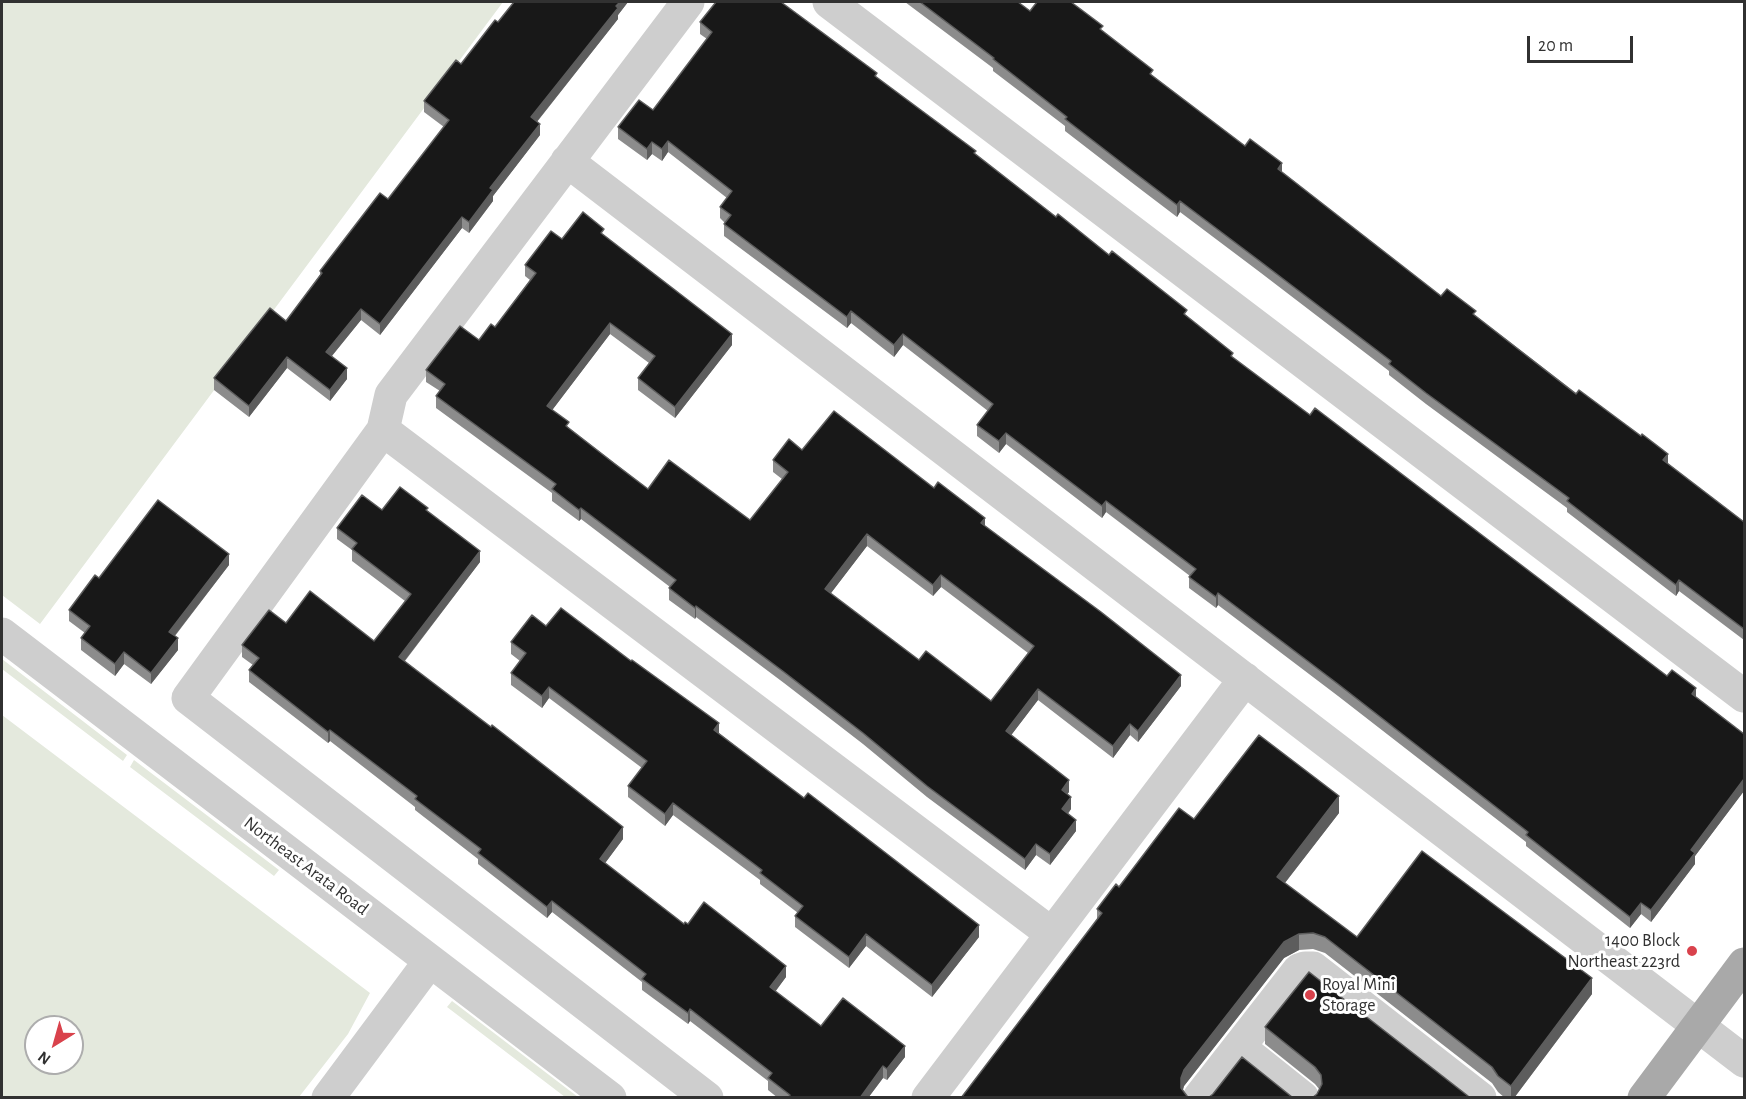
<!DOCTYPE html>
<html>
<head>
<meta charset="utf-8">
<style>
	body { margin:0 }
	#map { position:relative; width:1746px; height:1099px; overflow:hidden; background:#fff; font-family:"Alegreya Sans",sans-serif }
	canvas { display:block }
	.frame { position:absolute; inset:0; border:3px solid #313131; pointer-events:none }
	.north { position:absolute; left:24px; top:1015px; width:60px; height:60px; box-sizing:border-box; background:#fff; border:2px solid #adadad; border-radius:50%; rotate:217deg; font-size:16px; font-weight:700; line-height:24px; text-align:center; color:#313131 }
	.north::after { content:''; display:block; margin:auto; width:21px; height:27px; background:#d9424c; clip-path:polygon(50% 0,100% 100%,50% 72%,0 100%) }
	.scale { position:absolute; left:1527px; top:36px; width:106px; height:27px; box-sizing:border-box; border:3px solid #313131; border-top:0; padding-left:8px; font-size:18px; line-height:21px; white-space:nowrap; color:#313131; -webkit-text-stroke:4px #fff; paint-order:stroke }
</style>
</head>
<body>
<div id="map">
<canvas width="1746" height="1099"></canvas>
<div class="frame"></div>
<div class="north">N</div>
<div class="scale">20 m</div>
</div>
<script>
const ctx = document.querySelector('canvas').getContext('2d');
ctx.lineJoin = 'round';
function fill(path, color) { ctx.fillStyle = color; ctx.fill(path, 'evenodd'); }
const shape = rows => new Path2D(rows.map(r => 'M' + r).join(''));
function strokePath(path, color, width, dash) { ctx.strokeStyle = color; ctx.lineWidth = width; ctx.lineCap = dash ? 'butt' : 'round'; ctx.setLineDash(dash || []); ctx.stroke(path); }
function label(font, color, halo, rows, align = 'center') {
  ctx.font = font + ' "Alegreya Sans",sans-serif'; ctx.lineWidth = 6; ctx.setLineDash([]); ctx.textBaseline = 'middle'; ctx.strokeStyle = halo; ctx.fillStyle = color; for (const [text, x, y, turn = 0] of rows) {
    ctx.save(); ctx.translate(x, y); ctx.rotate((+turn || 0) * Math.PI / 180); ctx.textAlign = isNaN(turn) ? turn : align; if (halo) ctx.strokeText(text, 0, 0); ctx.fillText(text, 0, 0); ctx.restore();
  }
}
fill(shape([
	[2,2,503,2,40,624,2,595],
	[2,659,127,755,123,761,2,669],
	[2,715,370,993,348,1034,299,1097,2,1097],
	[36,1027,72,1027,72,1063,36,1063],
	[134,760,279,870,274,876,130,767],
	[452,1001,578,1097,565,1097,447,1007]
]), '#e4e9dd');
strokePath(shape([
	[688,2,391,395,383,430,188,698,707,1098],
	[829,2,1744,696],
	[567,161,1744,1061],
	[383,430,1052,934],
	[2,634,610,1098],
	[1239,1047,1303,1098],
	[328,1098,430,961],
	[928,1098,1245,679],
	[1199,1098,1299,970,1305,968,1313,968,1480,1098]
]), '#cecece', 33);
strokePath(shape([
	[1644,1098,1744,964]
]), '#a9a9a9', 33);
fill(shape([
	[514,2,628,2,618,15,618,19,537,122,540,135,493,196,493,201,469,233,462,228,380,335,361,320,332,356,347,379,330,401,287,368,249,417,214,390,214,378,286,321,320,275,320,271,388,199,444,127,424,112,424,101,461,64,498,22],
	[905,2,1018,2,1030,11,1103,31,1153,76,1245,146,1282,172,1441,296,1476,316,1744,522,1744,640,1679,591,1676,596,1567,512,1567,508,1426,404,1389,375,1389,371,1261,273,1180,212,1177,217,1131,182,1065,131,1065,126,993,71,993,68],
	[700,22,877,78,1056,217,1187,316,1233,358,1310,415,1696,697,1744,734,1744,791,1695,856,1695,864,1651,922,1641,914,1630,928,1526,846,1526,842,1338,696,1218,605,1216,608,1189,588,1189,577,1190,576,1106,512,1102,518,1006,444,999,453,977,436,977,425,988,411,903,345,894,357,851,323,847,328,724,236,724,224,725,223,720,218,720,207,727,198,668,152,662,161,652,154,647,160,618,139,618,127,653,110,707,39,700,34],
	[604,235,732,345,675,418,638,390,638,378,649,363,610,334,552,410,569,428,648,489,750,520,782,479,773,472,773,460,802,450,934,488,985,526,1181,686,1138,742,1130,735,1113,758,1038,700,1011,735,1069,792,1067,794,1071,809,1068,814,1076,831,1050,865,1036,855,1025,870,927,797,863,744,784,683,696,617,695,619,669,600,669,588,670,587,581,519,579,521,552,501,552,493,436,408,436,396,440,391,426,382,426,370,479,340,495,327,530,280,525,276,525,265,562,239],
	[867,546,933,596,941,587,1028,653,991,701,919,660,830,594],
	[382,510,428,511,480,562,405,661,623,839,605,863,684,924,786,977,775,991,821,1026,905,1057,887,1080,883,1078,868,1098,778,1098,768,1090,768,1081,690,1021,688,1024,642,990,642,982,552,912,547,918,478,864,478,859,415,810,415,807,330,741,328,743,249,682,249,670,253,665,242,657,242,645,286,623,374,641,405,601,352,561,352,550,337,539,337,528],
	[229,565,175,636,178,650,151,684,124,664,115,676,81,650,81,638,85,633,69,621,69,610,99,578],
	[546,626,719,733,979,937,932,997,866,946,849,968,795,927,795,916,798,913,760,884,760,880,673,815,665,826,628,797,628,786,642,768,549,698,542,708,511,685,511,673,520,661,511,654,511,642],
	[1339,813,1285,883,1357,937,1592,994,1514,1098,1505,1098,1498,1092,1492,1083,1325,953,1313,949,1299,950,1284,958,1184,1086,1183,1090,1187,1096,961,1098,1097,920,1097,909,1119,887,1194,819],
	[1265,1027,1468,1096,1317,1094,1319,1089,1315,1084,1265,1044]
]), '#8c8c8c');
fill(shape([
	[620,2,628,2,618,15,618,19,531,129,531,117],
	[540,124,540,135,493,196,493,201,469,233,469,222,490,188],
	[668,141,668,152,662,161,662,149],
	[652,142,652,154,647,160,647,149],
	[1282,163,1282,175,1278,169],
	[1180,201,1180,212,1177,217,1177,205],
	[462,217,462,228,380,335,380,324],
	[361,309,361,320,326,363,326,352],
	[851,311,851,323,847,328,847,317],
	[610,323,610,334,547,417,547,406],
	[732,334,732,345,675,418,675,407],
	[903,334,903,345,894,357,894,345],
	[287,357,287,368,249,417,249,406],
	[347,368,347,379,330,401,330,390],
	[1006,433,1006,444,999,453,999,441],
	[1668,454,1668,465,1663,460],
	[1106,501,1106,512,1102,518,1102,506],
	[581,508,581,519,579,521,579,510],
	[985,518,985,529,981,523],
	[867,534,867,546,825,601,825,589],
	[480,551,480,562,399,668,399,657],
	[229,554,229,565,169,643,169,632],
	[941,575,941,587,933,596,933,585],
	[1679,580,1679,591,1676,596,1676,585],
	[1218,593,1218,605,1216,608,1216,597],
	[696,606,696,617,695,619,695,608],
	[178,638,178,650,151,684,151,673],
	[124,652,124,664,115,676,115,664],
	[1181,675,1181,686,1138,742,1138,731],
	[549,687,549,698,542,708,542,696],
	[1696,688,1696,700,1692,694],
	[1038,689,1038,700,1006,742,1006,731],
	[719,723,719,735,714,730],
	[1130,724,1130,735,1113,758,1113,746],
	[330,730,330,741,328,743,328,732],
	[1744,779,1744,791,1695,856,1695,864,1651,922,1651,910,1691,850],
	[1069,780,1069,792,1062,801,1062,790],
	[1339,796,1339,813,1277,893,1277,877],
	[1071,797,1071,809,1062,821,1062,809],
	[673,803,673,815,665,826,665,814],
	[1076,820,1076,831,1050,865,1050,854],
	[623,827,623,839,600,870,600,859],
	[1036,844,1036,855,1025,870,1025,859],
	[552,901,552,912,547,918,547,907],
	[1641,903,1641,914,1630,928,1630,917],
	[979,925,979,937,932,997,932,985],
	[866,934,866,946,849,968,849,957],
	[1299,934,1299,950,1284,958,1184,1086,1181,1095,1181,1078,1184,1070,1284,942],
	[786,966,786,977,770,999,770,987],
	[1592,978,1592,994,1514,1098,1511,1098,1511,1086],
	[690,1009,690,1021,688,1024,688,1013],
	[905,1046,905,1057,887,1080,887,1069],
	[883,1066,883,1078,868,1098,860,1098]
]), '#5d5d5d');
const building = shape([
	[514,2,620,2,616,6,618,8,531,117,540,124,490,188,493,190,469,222,462,217,380,324,361,309,326,352,347,368,330,390,287,357,249,406,214,378,270,308,286,321,322,273,320,271,380,193,388,199,449,120,424,101,456,60,461,64,495,20,498,22,514,2],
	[716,2,781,2,877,73,875,76,976,151,974,153,1056,217,1058,214,1109,255,1112,251,1187,310,1184,314,1233,353,1231,356,1310,415,1315,408,1667,676,1672,670,1696,688,1692,694,1744,734,1744,779,1691,850,1695,853,1651,910,1641,903,1630,917,1526,835,1528,832,1338,684,1218,593,1216,597,1189,577,1196,569,1106,501,1102,506,1006,433,999,441,977,425,993,404,903,334,894,345,851,311,847,317,724,224,731,215,720,207,732,191,668,141,662,149,652,142,647,149,618,127,639,100,653,110,712,32,700,22,716,2],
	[920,2,1018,2,1030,11,1037,2,1071,2,1103,26,1100,29,1153,70,1150,74,1245,146,1250,139,1282,163,1278,169,1441,296,1447,289,1476,311,1473,314,1576,394,1579,390,1641,436,1642,434,1668,454,1663,460,1744,522,1744,629,1679,580,1676,585,1567,501,1569,498,1426,393,1389,364,1391,361,1261,262,1180,201,1177,205,1131,170,1065,119,1067,117,993,59,994,58,920,2],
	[583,212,604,229,601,233,732,334,675,407,638,378,655,356,610,323,547,406,569,422,566,426,615,464,648,489,669,460,750,520,788,472,773,460,789,439,802,450,834,411,934,488,938,482,985,518,981,523,1101,612,1181,675,1138,731,1130,724,1113,746,1038,689,1006,731,1069,780,1062,790,1071,797,1062,809,1076,820,1050,854,1036,844,1025,859,927,786,863,733,784,672,696,606,695,608,669,588,676,580,581,508,579,510,552,489,556,484,436,396,445,384,426,370,460,326,479,340,491,324,495,327,536,273,525,265,551,231,562,239,583,212],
	[867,534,933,585,941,575,1034,646,991,701,926,651,919,660,825,589,867,534],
	[400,487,428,508,426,510,480,551,399,657,491,727,492,725,623,827,600,859,684,924,685,922,688,924,704,902,786,966,770,987,821,1026,843,998,905,1046,887,1069,883,1066,860,1098,788,1098,790,1095,768,1078,772,1073,690,1009,688,1013,642,979,646,974,552,901,547,907,478,853,481,849,415,799,417,796,330,730,328,732,249,670,259,658,242,645,269,610,286,623,310,591,374,641,411,594,352,549,357,543,337,528,362,495,382,510,400,487],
	[158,500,229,554,169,632,178,638,151,673,124,652,115,664,81,638,90,626,69,610,95,575,99,578,158,500],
	[561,608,631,661,632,660,719,723,714,730,804,798,808,793,979,925,932,985,866,934,849,957,795,916,803,906,760,873,762,870,673,803,665,814,628,786,647,761,549,687,542,696,511,673,526,653,511,642,532,615,546,626,561,608],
	[1259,735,1339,796,1277,877,1357,937,1422,851,1592,978,1511,1086,1498,1076,1492,1067,1325,937,1313,933,1299,934,1284,942,1184,1070,1181,1078,1181,1088,1187,1096,1190,1098,961,1098,1102,913,1097,909,1116,884,1119,887,1179,808,1194,819,1259,735],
	[1309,972,1468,1096,1471,1098,1312,1098,1317,1094,1322,1084,1321,1075,1315,1067,1265,1027,1309,972],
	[1242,1057,1292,1097,1294,1098,1208,1098,1213,1094,1242,1057]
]);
fill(building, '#181818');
strokePath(building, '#5d5d5d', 1.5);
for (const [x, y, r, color] of [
	[1692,951,6,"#d9424c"],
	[1310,995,6,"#d9424c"]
]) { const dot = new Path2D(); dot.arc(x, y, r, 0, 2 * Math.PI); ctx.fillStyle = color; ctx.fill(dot); strokePath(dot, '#fff', 2); }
label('18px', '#313131', '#fff', [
	["Northeast Arata Road",306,866,37]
]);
label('18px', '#313131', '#fff', [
	["1400 Block",1680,941],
	["Northeast 223rd",1680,962],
	["Royal Mini",1322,985,"left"],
	["Storage",1322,1006,"left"]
], 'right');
</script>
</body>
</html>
